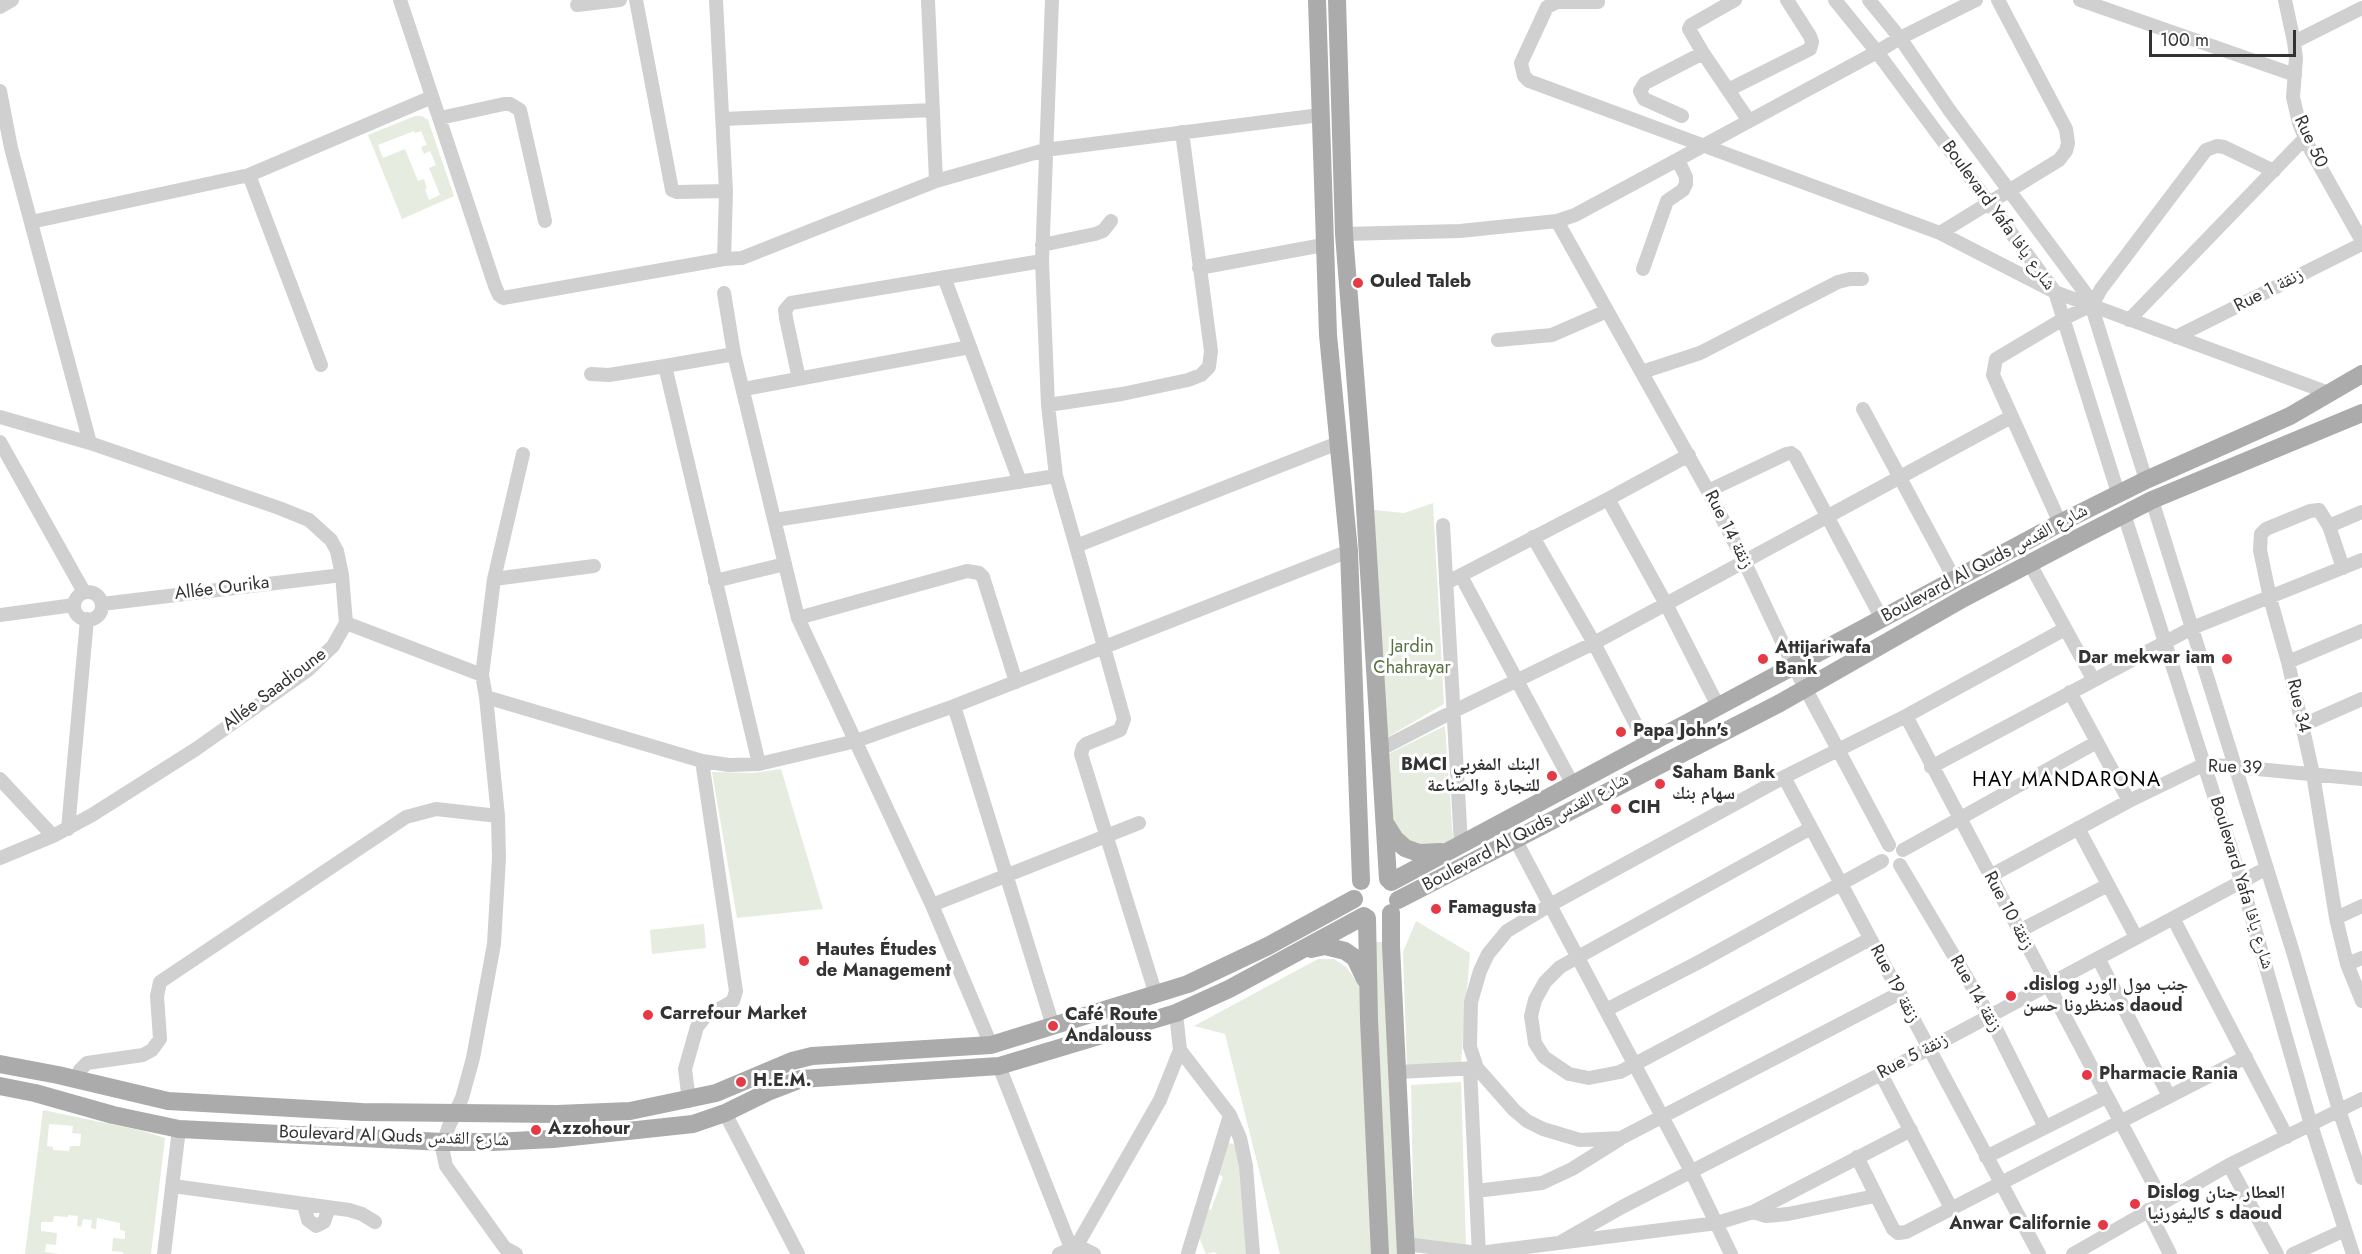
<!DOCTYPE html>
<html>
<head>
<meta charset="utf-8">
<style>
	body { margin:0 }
	#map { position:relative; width:2362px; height:1254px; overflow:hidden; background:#fff; font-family:Jost,sans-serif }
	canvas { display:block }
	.scale { position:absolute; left:2149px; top:30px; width:147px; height:27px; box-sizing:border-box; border:3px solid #333; border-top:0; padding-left:8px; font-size:18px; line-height:21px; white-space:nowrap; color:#333; -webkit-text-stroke:4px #fff; paint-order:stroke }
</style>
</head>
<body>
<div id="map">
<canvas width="2362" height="1254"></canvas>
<div class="scale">100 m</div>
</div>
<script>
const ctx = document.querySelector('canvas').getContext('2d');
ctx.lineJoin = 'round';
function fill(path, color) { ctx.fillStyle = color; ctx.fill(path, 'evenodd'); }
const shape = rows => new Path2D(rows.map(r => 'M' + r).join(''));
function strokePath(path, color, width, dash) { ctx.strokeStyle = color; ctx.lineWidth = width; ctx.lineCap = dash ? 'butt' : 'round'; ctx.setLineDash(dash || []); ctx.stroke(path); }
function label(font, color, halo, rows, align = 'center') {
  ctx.font = font + ' Jost,"Noto Naskh Arabic",sans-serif'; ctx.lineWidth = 6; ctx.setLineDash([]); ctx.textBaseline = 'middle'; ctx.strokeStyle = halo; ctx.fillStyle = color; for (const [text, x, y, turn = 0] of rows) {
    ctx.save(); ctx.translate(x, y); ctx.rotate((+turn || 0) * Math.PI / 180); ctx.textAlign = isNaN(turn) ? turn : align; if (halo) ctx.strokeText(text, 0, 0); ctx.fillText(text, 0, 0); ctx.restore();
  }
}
fill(shape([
	[415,116,422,116,428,120,454,196,402,219,368,135],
	[414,131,415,133,421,131,427,145,421,147,424,154,430,151,436,165,429,168,440,195,429,200,425,189,427,188,424,179,418,181,405,149,383,158,378,145],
	[1433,503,1444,704,1386,738,1374,510,1404,513],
	[1445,726,1453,839,1445,847,1417,850,1391,823,1388,754],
	[781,769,823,909,737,918,712,772,753,773],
	[1416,921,1470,953,1461,1063,1407,1065,1403,952],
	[704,924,706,948,652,954,650,930],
	[1373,942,1383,942,1400,1254,1385,1254],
	[1318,959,1334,959,1346,967,1363,990,1375,1254,1280,1254,1225,1034,1194,1026],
	[1461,1082,1466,1247,1414,1239,1411,1085],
	[43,1110,143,1131,165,1138,151,1254,123,1254,123,1252,112,1251,113,1238,125,1239,125,1231,120,1230,120,1223,97,1218,96,1229,91,1228,92,1220,83,1219,81,1227,77,1226,78,1216,68,1215,68,1217,54,1216,53,1222,41,1222,41,1231,57,1233,56,1245,46,1244,45,1252,59,1254,25,1254],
	[49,1124,73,1126,72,1133,81,1134,80,1146,70,1146,69,1151,53,1150,53,1147,47,1146],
	[1228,1143,1234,1144,1241,1166,1247,1254,1217,1254,1214,1252,1206,1254,1198,1235,1205,1209,1211,1210,1223,1177,1218,1174]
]), '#e6ecdf');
strokePath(shape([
	[400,0,495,286,499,295,503,298,724,259,742,258,936,181],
	[636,0,672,190,677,192,726,191],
	[716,0,726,191,724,259],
	[928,0,936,181,1045,150,1320,115],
	[1052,0,1042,261,1048,405,1056,476,1076,546,1338,443],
	[1735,0,1691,25,1689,29,1703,53,1749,121],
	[1835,0,1877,52,2055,292,2118,493],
	[1869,0,1900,38,1950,111,2089,298,2146,480],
	[2080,0,2295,75],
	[2285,0,2294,42,2296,58,2293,97,2299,123,2308,145,2362,241],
	[1598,2,1557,2,1547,7,1521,63,1524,76,1529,81,1940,233,2059,160,2066,151,2068,143,2066,129,1998,0],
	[577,5,620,0],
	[0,7,12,0],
	[2294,42,2362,8],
	[1728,90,1810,49,1812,42,1810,36,1787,0],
	[0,91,11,148,90,443],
	[1682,116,1644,99,1640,91,1645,83,1703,53],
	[440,118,504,104,510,104,520,110,545,221],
	[723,119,933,110],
	[249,175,321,365],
	[1557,221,1708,491,1744,561,1794,667,1889,845],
	[31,222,249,175,432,97],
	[1940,233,2055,292,2329,393],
	[1344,234,1460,231,1557,221,1575,215,1877,52,1900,38,1976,0],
	[1042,245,1095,234,1103,231,1111,221],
	[1199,268,1323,245],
	[1643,269,1667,201,1683,190,1686,184,1686,177,1678,160],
	[944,277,1020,482],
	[724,293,734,354,798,618,932,905,991,1045],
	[2129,320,2305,138],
	[2176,337,2362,244],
	[1498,340,1552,335,1607,311],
	[665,366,734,354],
	[1642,372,1700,353,1838,282,1850,279,1862,279],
	[591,374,609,375,665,366,759,764],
	[799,379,786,318,785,310,791,303,1042,261],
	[744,389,970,347],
	[1048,405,1122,394,1188,380,1201,375,1209,367,1211,351,1182,132],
	[1863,409,1955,580],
	[0,417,90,443,279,508,309,520,331,540,337,551,342,575,346,623,333,646,308,670,196,749,92,815,53,836,0,858],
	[0,442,84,592],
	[1708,491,1786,454,1791,453,1795,456,1882,619],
	[1608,499,1666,604,1718,706],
	[2152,500,2293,952,2339,1110,2362,1178],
	[2124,514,2241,880,2311,1125,2353,1254],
	[775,520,1056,476],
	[2060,523,1993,375,1996,359,2065,318,2092,305,2101,289,2206,150,2217,146,2224,147,2274,171],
	[1443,525,1461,844],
	[2329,526,2362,512],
	[1533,537,1594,643,1647,746],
	[1076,546,1124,719,1120,730,1086,744,1083,747,1081,754,1156,995],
	[2030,564,2093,679],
	[2343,568,2329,526,2319,510,2310,511,2266,529,2261,534,2260,550,2270,598,2288,662,2313,774,2336,918,2347,964,2362,1001],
	[1461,576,1573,785],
	[494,579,594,566],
	[715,581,785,564],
	[1446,583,1608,499,1689,455],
	'74 606a14 14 0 1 1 28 0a14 14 0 1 1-28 0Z',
	[102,604,342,575],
	[0,615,74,605],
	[798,618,967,571,979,573,983,577,1016,682],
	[346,623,482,675],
	[2288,662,2362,631],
	[2070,692,2129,801],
	[486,697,702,761,729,765,759,764,856,741,954,706,1349,551],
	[954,706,1053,1026],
	[1906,716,2163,1202],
	[2303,725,2362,699],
	[1379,750,1452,712,1594,643,2011,417],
	[1931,767,2192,628,2362,560],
	[1784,777,2039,1254],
	[0,779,53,836],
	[1811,828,1560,967,1545,982,1535,1000,1531,1016,1535,1043,1544,1057,1569,1074,1589,1078,1620,1072,1870,939],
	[2078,828,2136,937],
	[68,829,87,619],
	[1515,839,1691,1171,1731,1254],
	[1903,850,2097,742],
	[1900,865,1989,1015,2045,1127],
	[1990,876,2129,801,2205,764,2362,779],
	[932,905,1139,823],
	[2173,918,2287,1137],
	[2336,918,2362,906],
	[2019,931,2108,885],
	[2098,958,2169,1096],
	[2347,964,2362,958],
	[1606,1010,1699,962,1882,861],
	[1176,1013,1180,1050,1230,1115,1240,1138,1246,1166,1253,1254],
	[999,1066,1071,1248],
	[1477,1068,1470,1047,1471,1002,1480,971,1488,954,1507,931,1550,905,1784,777,1906,716,2065,629],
	[1470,1069,1479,1254],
	[1398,1072,1477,1068,1514,1110,1527,1121,1543,1129,1580,1140,1621,1138,1900,993],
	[1881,1074,1951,1208],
	[76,1079,80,1070,87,1063,143,1055,152,1050,160,1039,157,996,160,982,406,817,436,809,498,816],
	[689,1101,685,1069,697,1027,705,1017,733,1001,736,991,702,761],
	[725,1113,798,1254],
	[1857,1157,1893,1229,1898,1233,1906,1232,2246,1057],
	[1986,1157,2106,1097],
	[2229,1165,2277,1254],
	[173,1186,349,1210,362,1214,375,1222],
	[1476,1191,1542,1183,1572,1169,1620,1139],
	[304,1205,308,1220,316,1226,324,1222,329,1208],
	[2148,1210,2170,1254],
	[1753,1212,1766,1216,1788,1214,1875,1196],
	[1559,1243,1622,1207,1881,1074,2267,868],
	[1405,1244,1479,1253,1717,1223,1753,1212,1911,1130],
	[1076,1247,1160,1100,1180,1050],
	[1188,1253,1230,1115],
	[164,1254,179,1129],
	[516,1254,505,1248,446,1166,442,1147,449,1126,462,1098,473,1058,494,944,499,858,498,816,486,697,482,675,494,579,523,454],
	[1059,1254,1076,1247,1084,1249,1094,1254],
	[2073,1254,2229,1165,2362,1099],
	[2293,1254,2345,1230]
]), '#d0d0d0', 14);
strokePath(shape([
	[1317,0,1328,335,1349,551,1361,881],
	[1337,0,1344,234,1363,475,1388,879],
	[1385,823,1395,839,1405,848,1419,853,1441,852],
	[1391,882,2060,523,2146,480,2290,416,2362,374],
	[1398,900,1780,703,1964,598,2078,538,2152,500,2362,413],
	[1391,913,1391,946,1406,1254],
	[1367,918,1369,1020,1380,1254],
	[1311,949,1325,946,1345,951,1355,958,1365,979],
	[0,1064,58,1075,168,1101,362,1112,557,1114,630,1111,716,1093,792,1061,812,1056,991,1045,1188,984,1268,946,1354,899],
	[0,1086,35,1093,113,1115,179,1129,443,1142,493,1142,553,1139,693,1124,725,1113,770,1091,801,1079,999,1066,1176,1013,1229,989,1364,916]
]), '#ababab', 18);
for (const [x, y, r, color] of [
	[1358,283,6,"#e63946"],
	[1763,659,6,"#e63946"],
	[2227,659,6,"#e63946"],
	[1621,732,6,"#e63946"],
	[1552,776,6,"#e63946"],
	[1660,784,6,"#e63946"],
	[1616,809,6,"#e63946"],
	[1436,909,6,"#e63946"],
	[804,961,6,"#e63946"],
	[2011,996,6,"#e63946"],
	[648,1015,6,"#e63946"],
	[1053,1026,6,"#e63946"],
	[2087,1075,6,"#e63946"],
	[741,1082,6,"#e63946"],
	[536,1130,6,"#e63946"],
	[2135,1204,6,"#e63946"],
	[2103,1225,6,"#e63946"]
]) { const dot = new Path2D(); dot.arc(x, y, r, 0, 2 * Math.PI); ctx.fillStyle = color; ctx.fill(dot); strokePath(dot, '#fff', 2); }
label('18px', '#333', '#fff', [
	["Rue 50",2310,142,65],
	["Boulevard Yafa شارع يافا",1998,216,54],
	["Rue 1 زنقة",2269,291,-27],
	["Rue 14 زنقة",1728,530,63],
	["Boulevard Al Quds شارع القدس",1985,564,-28],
	["Allée Ourika",222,589,-7],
	["Allée Saadioune",275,690,-37],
	["Rue 34",2298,706,77],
	["Rue 39",2235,768,2],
	["Boulevard Al Quds شارع القدس",1526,833,-28],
	["Boulevard Yafa شارع يافا",2241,883,73],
	["Rue 10 زنقة",2008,911,62],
	["Rue 19 زنقة",1894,984,62],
	["Rue 14 زنقة",1975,994,60],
	["Rue 5 زنقة",1913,1057,-28],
	["Boulevard Al Quds شارع القدس",394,1137,2]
]);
label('bold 18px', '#333', '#fff', [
	["Ouled Taleb",1370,283],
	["Attijariwafa",1775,649],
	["Bank",1775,670],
	["Dar mekwar iam",2215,659,"right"],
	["Papa John's",1633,732],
	["BMCI البنك المغربي",1540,766,"right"],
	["للتجارة والصناعة",1540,787,"right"],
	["Saham Bank",1672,774],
	["سهام بنك",1672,795],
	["CIH",1628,809],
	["Famagusta",1448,909],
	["Hautes Études",816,951],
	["de Management",816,972],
	[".dislog جنب مول الورد",2023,986],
	["منظرونا حسنs daoud",2023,1007],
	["Carrefour Market",660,1015],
	["Café Route",1065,1016],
	["Andalouss",1065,1037],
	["Pharmacie Rania",2099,1075],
	["H.E.M.",753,1082],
	["Azzohour",548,1130],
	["Dislog العطار جنان",2147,1194],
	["كاليفورنيا s daoud",2147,1215],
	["Anwar Californie",2091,1225,"right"]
], 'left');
label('18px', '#56703f', '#fff', [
	["Jardin",1412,648],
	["Chahrayar",1412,669]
]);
ctx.letterSpacing = '1.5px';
label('20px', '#000', '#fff', [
	["HAY MANDARONA",2067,781]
]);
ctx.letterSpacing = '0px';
</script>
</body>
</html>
